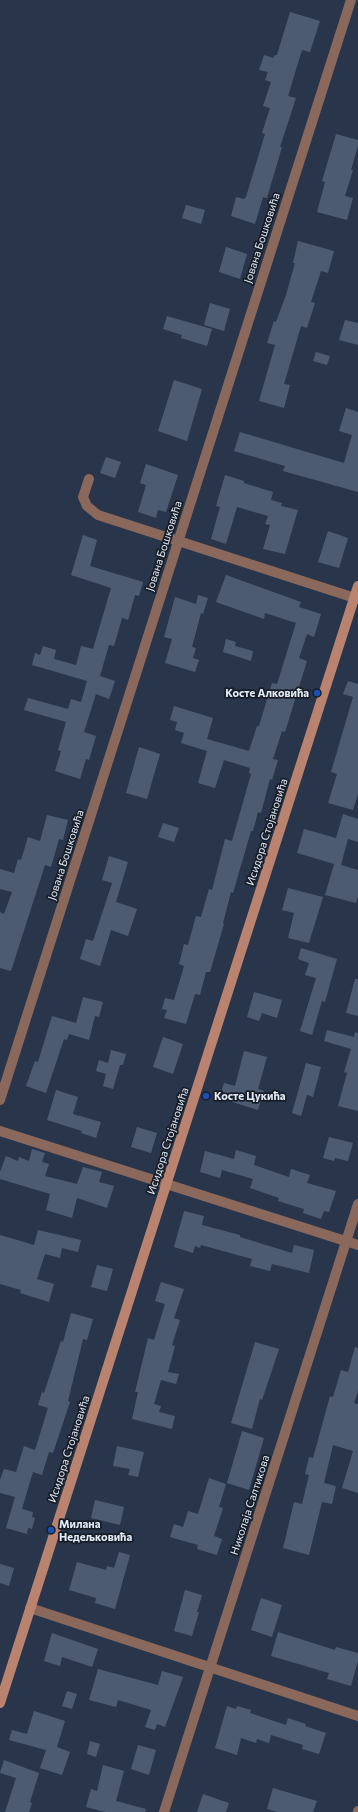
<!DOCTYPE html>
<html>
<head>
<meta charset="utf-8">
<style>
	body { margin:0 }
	canvas { display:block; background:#29354a }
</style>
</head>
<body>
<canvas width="358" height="1812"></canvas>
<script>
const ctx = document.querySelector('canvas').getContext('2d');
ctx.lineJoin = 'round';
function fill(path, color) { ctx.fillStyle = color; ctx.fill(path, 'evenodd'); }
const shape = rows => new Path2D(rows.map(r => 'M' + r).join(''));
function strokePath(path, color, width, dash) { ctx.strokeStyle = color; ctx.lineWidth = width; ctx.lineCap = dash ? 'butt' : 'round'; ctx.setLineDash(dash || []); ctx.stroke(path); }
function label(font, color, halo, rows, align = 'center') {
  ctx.font = font + ' Commissioner,sans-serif'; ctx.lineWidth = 3.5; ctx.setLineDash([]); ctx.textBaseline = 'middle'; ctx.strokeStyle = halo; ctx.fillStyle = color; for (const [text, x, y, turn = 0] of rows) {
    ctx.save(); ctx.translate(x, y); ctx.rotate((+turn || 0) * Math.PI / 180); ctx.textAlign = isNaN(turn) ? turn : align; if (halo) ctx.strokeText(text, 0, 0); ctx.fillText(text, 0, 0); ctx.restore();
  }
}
fill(shape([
	[290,12,320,21,310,52,302,50,288,96,296,98,280,147,282,147,267,198,263,197,255,224,231,216,236,197,244,199,246,197,265,134,262,133,270,108,263,106,271,82,265,80,268,72,259,70,264,55,273,58,275,55,277,55],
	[336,134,358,140,358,146,351,170,353,170,345,196,353,198,347,220,317,212,325,182,322,181],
	[186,205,205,210,201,224,182,218],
	[298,241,334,251,328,273,321,271,311,302,315,303,307,328,301,326,284,384,290,385,284,408,259,401,275,345,267,343,274,321,276,322,286,295,295,263,293,263],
	[226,247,247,254,240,279,219,272],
	[210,303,230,309,224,331,204,325],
	[167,316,212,329,207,346,181,338,182,335,163,329],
	[345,320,358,323,358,345,339,340],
	[316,352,330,356,327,365,313,361],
	[174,380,202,389,187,441,158,431],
	[346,408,358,412,358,492,283,471,285,466,234,451,240,432,344,463,352,435,339,431],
	[106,457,121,462,115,478,100,473],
	[146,464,178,475,166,512,158,510,156,518,138,512,146,485,140,483],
	[225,475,244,481,244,483,273,492,271,500,282,503,281,506,298,510,285,554,263,549,270,525,265,524,268,516,237,507,226,544,211,539,220,507,216,506],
	[328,531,348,538,339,568,318,562],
	[83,535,97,540,90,566,143,582,139,596,135,595,128,620,122,618,114,646,109,645,100,676,115,681,109,699,96,694,84,732,96,736,89,760,86,759,80,779,55,771,61,751,58,750,66,722,24,710,28,698,68,709,71,699,81,702,87,681,32,665,35,653,40,655,43,646,56,650,54,659,76,665,81,646,93,649,111,588,71,575],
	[226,575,301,602,299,607,321,614,314,637,307,634,299,658,307,661,285,732,282,731,273,759,278,760,272,780,270,779,261,813,258,812,253,831,251,831,233,893,231,892,223,923,224,924,210,972,206,972,200,995,195,994,186,1024,164,1018,167,1010,162,1009,165,998,174,1000,184,966,179,964,184,944,188,945,196,916,201,917,209,889,212,890,225,839,232,841,251,774,249,773,250,768,224,760,215,788,198,783,207,751,181,743,184,733,175,730,177,722,170,720,174,706,213,718,207,739,249,751,257,726,259,726,272,683,277,684,296,623,265,613,264,619,216,602],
	[198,595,208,598,203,614,201,613,192,647,196,648,193,658,199,660,195,672,165,663,172,639,164,637,175,597,196,604],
	[226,639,236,642,235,646,253,651,251,661,223,652],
	[348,681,358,684,358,794,353,810,328,803,337,774,331,772,353,697,343,694],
	[139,747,160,754,147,799,126,793],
	[343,814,358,819,358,842,348,839,341,865,358,870,358,896,356,903,325,895,334,864,297,853,304,829,336,838],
	[47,815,68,820,63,840,59,839,51,867,45,865,11,971,0,968,0,912,4,914,12,892,0,889,0,869,14,873,18,859,21,860,28,837,40,841],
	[163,823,179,828,174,842,158,837],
	[109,856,128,862,116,902,137,909,128,936,111,930,100,966,80,959,86,939,93,941,112,883,102,880],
	[288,888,323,897,309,943,288,938,294,913,282,910],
	[301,948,337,959,325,1002,322,1001,312,1035,300,1031,316,978,305,975,309,963,298,959],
	[355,979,358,979,358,1016,346,1013],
	[254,992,282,1000,277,1018,262,1013,259,1021,247,1017],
	[83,997,103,1002,99,1017,95,1016,89,1040,69,1034,67,1040,64,1039,46,1093,26,1086,35,1061,38,1062,52,1016,76,1023],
	[327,1030,354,1037,355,1032,358,1033,358,1111,338,1106,347,1073,344,1072,351,1049,324,1041],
	[163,1037,183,1044,173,1074,153,1067],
	[111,1050,126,1054,123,1065,120,1065,113,1089,103,1086,106,1074,96,1071,99,1060,108,1063],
	[244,1051,267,1057,258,1089,264,1091,258,1110,219,1098,224,1083,235,1086],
	[306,1063,321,1067,313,1097,307,1095,301,1116,292,1113],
	[56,1090,78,1097,73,1114,101,1122,96,1138,81,1133,82,1131,47,1120],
	[137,1127,157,1133,151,1153,131,1147],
	[329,1137,353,1143,348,1161,335,1158,334,1161,323,1158],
	[32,1149,45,1153,42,1162,49,1164,45,1176,77,1184,83,1167,102,1172,99,1182,114,1186,107,1208,77,1198,72,1218,46,1210,50,1194,0,1179,0,1172,6,1156,18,1161,19,1157,29,1161],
	[236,1150,256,1156,254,1165,289,1177,291,1169,310,1175,307,1183,336,1191,329,1212,324,1211,321,1219,303,1213,304,1209,278,1201,279,1198,250,1188,253,1179,222,1170,220,1178,200,1172,205,1151,234,1159],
	[184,1211,204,1216,202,1225,240,1235,240,1237,292,1253,294,1245,314,1250,309,1273,272,1264,270,1271,250,1266,252,1259,201,1245,200,1248,195,1246,193,1253,174,1247],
	[38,1230,81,1240,78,1252,62,1248,60,1258,45,1254,37,1279,54,1284,49,1302,20,1293,21,1290,0,1284,0,1235,34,1245],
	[97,1265,113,1269,107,1291,91,1287],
	[161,1282,184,1289,174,1318,180,1320,172,1345,175,1346,168,1372,179,1374,176,1384,161,1380,154,1404,161,1406,159,1412,175,1416,172,1429,132,1419,138,1392,135,1392,148,1338,154,1340,165,1304,155,1301],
	[71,1313,93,1319,87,1340,83,1339,68,1401,70,1402,53,1453,49,1452,42,1475,33,1472,22,1509,33,1512,32,1517,35,1518,32,1529,28,1528,27,1534,6,1528,15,1497,0,1493,0,1480,4,1469,16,1472,24,1446,35,1450,48,1408,38,1405,42,1392,44,1393,61,1341,63,1342],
	[255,1342,279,1349,262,1400,260,1399,252,1429,231,1423],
	[355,1347,358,1348,358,1391,354,1403,358,1404,358,1493,342,1488,353,1451,333,1445,324,1483,336,1486,332,1504,322,1502,309,1555,283,1548,294,1502,302,1504,309,1475,305,1474,309,1457,313,1458,330,1396,333,1397,341,1370,348,1372],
	[242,1431,264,1438,249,1490,227,1483],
	[117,1446,144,1452,138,1477,128,1475,130,1469,113,1466],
	[209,1478,226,1484,219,1507,223,1508,214,1536,222,1539,217,1555,197,1549,198,1545,170,1537,174,1524,183,1527,188,1511,198,1514],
	[95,1500,124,1507,120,1525,91,1518],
	[119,1552,130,1555,115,1609,95,1603,96,1598,69,1590,77,1562,106,1570,107,1566,114,1568],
	[0,1564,14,1568,9,1586,0,1583],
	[185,1590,202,1595,197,1612,199,1612,192,1636,174,1631],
	[261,1598,282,1605,272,1637,251,1630],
	[278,1632,335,1650,336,1647,358,1653,358,1661,351,1686,327,1679,329,1673,271,1656],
	[52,1633,98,1649,92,1667,62,1657,60,1666,44,1661],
	[98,1669,158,1685,162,1671,183,1677,165,1727,157,1724,155,1730,145,1727,151,1710,118,1700,116,1707,89,1700],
	[67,1691,77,1694,72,1709,62,1706],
	[227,1706,236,1709,237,1706,251,1710,250,1713,286,1725,288,1718,306,1724,305,1726,326,1733,319,1754,302,1749,303,1745,271,1735,269,1743,257,1739,256,1743,241,1738,237,1755,215,1748],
	[34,1711,65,1721,57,1747,70,1752,62,1775,40,1768,46,1750,9,1740,12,1730,27,1734],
	[90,1741,100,1744,96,1757,87,1754],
	[138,1745,156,1750,149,1775,131,1769],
	[4,1760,39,1773,30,1802,32,1803,29,1812,5,1812,16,1778,0,1773],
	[103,1765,124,1771,116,1801,146,1809,145,1812,105,1812,86,1807,91,1789,97,1791],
	[273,1788,317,1801,313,1812,277,1812,267,1809],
	[203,1794,229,1803,226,1812,197,1812]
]), '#4d5b72');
strokePath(shape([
	[89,479,83,497,87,506,98,515,358,599],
	[0,1100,351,0],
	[0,1131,358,1245],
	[30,1608,358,1716],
	[164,1812,358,1204],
	[358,1812,358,1811]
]), '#8a685b', 10);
strokePath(shape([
	[0,1703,358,586]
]), '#b98370', 10);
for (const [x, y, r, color] of [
	[317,693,4,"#1a4fb4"],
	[206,1096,4,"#1a4fb4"],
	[51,1530,4,"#1a4fb4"]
]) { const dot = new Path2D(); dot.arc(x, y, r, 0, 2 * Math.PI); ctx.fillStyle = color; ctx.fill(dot); strokePath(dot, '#171d26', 1.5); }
label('11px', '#e2ebf8', '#171d26', [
	["Јована Бошковића",262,238,-72],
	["Јована Бошковића",164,546,-72],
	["Исидора Стојановића",267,832,-72],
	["Јована Бошковића",66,855,-72],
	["Исидора Стојановића",168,1141,-72],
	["Исидора Стојановића",69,1449,-72],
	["Николаја Салтикова",250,1505,-72]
]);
label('bold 11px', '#e2ebf8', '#171d26', [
	["Косте Алковића",309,693,"right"],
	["Косте Цукића",214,1096],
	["Милана",59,1524],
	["Недељковића",59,1537]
], 'left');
</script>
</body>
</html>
